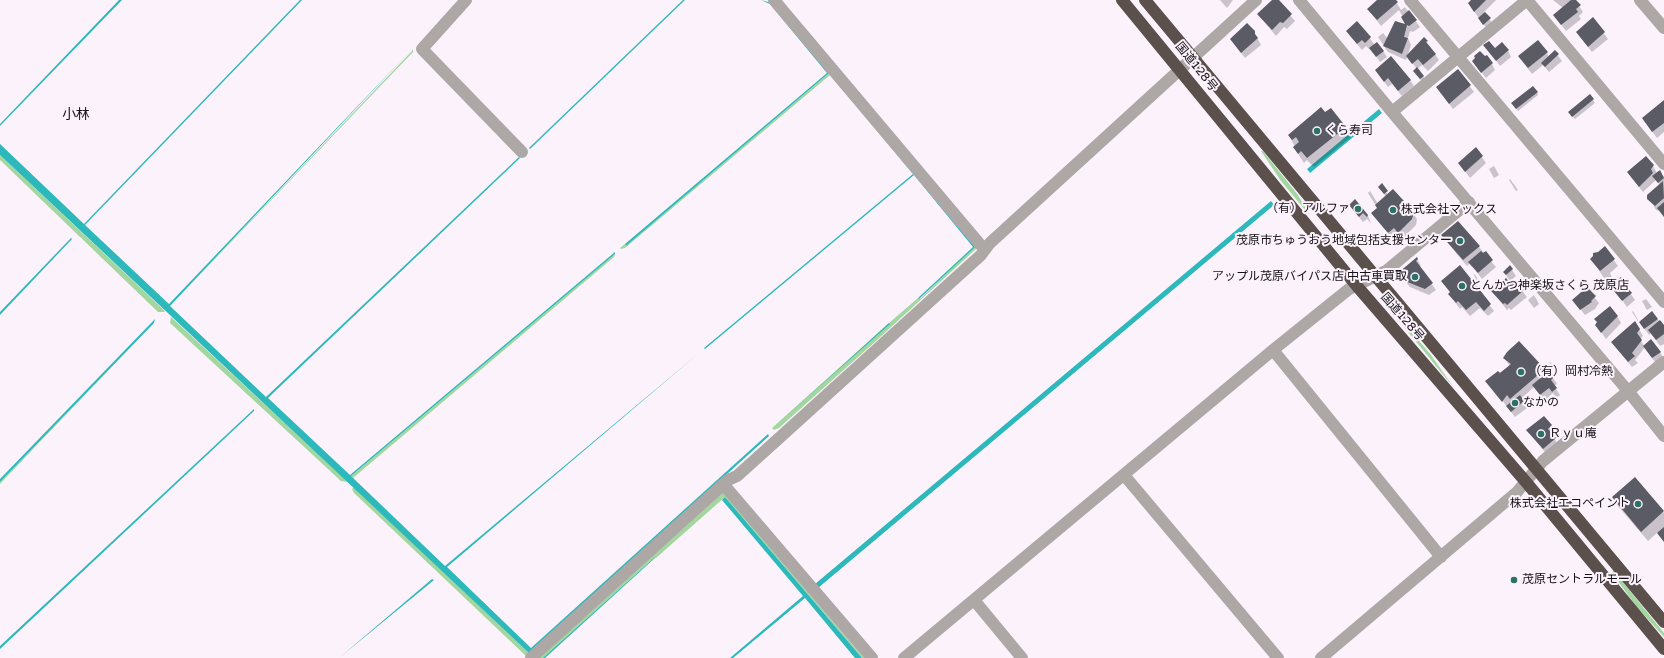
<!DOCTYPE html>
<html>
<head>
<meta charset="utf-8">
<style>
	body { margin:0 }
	canvas { display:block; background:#fbf2fc }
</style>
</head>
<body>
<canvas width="1664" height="658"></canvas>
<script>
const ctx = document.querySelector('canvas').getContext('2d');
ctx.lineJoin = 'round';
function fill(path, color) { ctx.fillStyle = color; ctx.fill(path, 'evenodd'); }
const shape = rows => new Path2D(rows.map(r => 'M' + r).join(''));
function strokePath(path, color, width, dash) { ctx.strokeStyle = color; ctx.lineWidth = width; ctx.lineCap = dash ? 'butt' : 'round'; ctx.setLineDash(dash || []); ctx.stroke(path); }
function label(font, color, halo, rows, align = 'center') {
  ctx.font = font + ' "Varela Round","Noto Sans JP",sans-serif'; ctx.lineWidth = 4; ctx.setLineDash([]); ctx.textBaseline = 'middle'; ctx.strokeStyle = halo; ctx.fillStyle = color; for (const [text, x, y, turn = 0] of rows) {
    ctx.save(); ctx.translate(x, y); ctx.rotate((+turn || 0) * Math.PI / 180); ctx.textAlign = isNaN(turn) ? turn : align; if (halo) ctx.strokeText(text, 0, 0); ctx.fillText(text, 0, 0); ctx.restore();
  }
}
fill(shape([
	[764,0,772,3,830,72,830,75,625,248,621,249,620,248,625,244,626,246,829,73,772,3],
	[413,49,413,52,170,306,411,52],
	[1261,151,1263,151,1298,195,1310,216,1281,181],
	[0,155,165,311,164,312,158,312,0,160],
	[976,245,976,249,877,340,779,428,774,430,772,428,889,323,918,298,920,299],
	[615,254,614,257,353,478,351,476],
	[1381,296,1431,355,1454,388,1381,299],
	[171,317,348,482,341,481,170,323],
	[154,323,36,446,0,484,0,482],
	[354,487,529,653,526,656,354,493,352,489],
	[723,492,864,658,862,658,725,497,656,558,655,557,544,658,539,658],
	[1613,570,1664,633,1664,637,1636,606,1612,573]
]), '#a4d7a0');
fill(shape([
	[119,0,122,0,0,126,0,124],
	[300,0,302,0,85,225,169,304,411,50,170,306,266,397,519,157,520,158,268,398,350,475,615,252,615,254,351,476,445,566,699,353,447,567,531,648,768,434,769,436,529,653,0,155,0,144,84,224],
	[683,0,685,0,530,149,529,148],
	[761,0,772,3,829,73,626,246,625,244,827,73,770,4],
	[837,83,975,247,919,299,918,298,973,247,914,175,705,349,704,348,913,174],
	[1379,109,1382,113,1310,173,1307,169],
	[1271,201,1274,205,818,588,815,584],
	[71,238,72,239,0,315,0,312],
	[155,319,154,323,0,482,0,479],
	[889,323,890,324,776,425,833,374],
	[254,409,254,411,0,649,0,646],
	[725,497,862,658,855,658,805,598,733,658,730,658,803,596,722,500],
	[656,557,545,658,543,658,655,557],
	[432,579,434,580,339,658,392,613]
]), '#2db9bb');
fill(shape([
	[1220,0,1233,0,1227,8],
	[1273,0,1277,0,1295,21,1287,29,1284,27,1276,36,1258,14],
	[1379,0,1395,0,1401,10,1405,7,1420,27,1413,32,1410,31,1408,38,1411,45,1406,60,1388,52,1378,37,1383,33,1388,39,1396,22,1407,25,1399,10,1381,26,1368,9],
	[1472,0,1496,0,1484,12,1494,25,1488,30,1473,10],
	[1553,0,1575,0,1583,12,1579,16,1581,19,1566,31,1554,15,1563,8],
	[1593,19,1608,39,1592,52,1577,32],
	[1357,22,1375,45,1383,51,1387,57,1380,62,1370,47,1369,49,1366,46,1362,50,1351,37,1347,31],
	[1254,32,1261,45,1245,58,1235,45],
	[1424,38,1439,60,1428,71,1422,65,1417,69,1425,79,1422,82,1416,74,1417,69,1407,56],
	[1485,45,1495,50,1508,51,1511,57,1500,66],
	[1555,52,1562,61,1549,72,1543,65,1532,74,1519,57,1547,53,1549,57],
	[1473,62,1492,64,1495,70,1486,78],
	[1458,70,1474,92,1453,109,1437,87],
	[1380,76,1410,80,1414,86,1402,96,1392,84,1388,87],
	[1537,92,1538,95,1518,111,1514,106],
	[1590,96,1595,103,1575,119,1571,115],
	[1664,103,1664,132,1657,138,1643,119],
	[1325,113,1345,127,1351,137,1314,167,1307,160,1304,163,1300,157,1289,135],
	[1476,149,1486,163,1470,178,1459,163],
	[1494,166,1499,175,1494,178,1489,169],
	[1653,166,1657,173,1659,171,1664,177,1664,217,1660,211,1656,210,1648,195,1660,185,1656,180,1643,192,1628,173],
	[1510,179,1518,190,1516,191,1509,180],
	[1379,187,1413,213,1417,219,1416,225,1402,239,1398,234,1393,239,1372,214,1378,209,1368,193,1370,191,1378,204,1386,197],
	[1355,201,1368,216,1371,223,1367,219,1363,222,1354,211,1350,205],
	[1442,236,1479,247,1496,267,1482,279,1470,263,1467,266],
	[1605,248,1618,266,1610,273,1612,278,1607,283,1592,259],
	[1417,259,1421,266,1419,267,1436,290,1429,295,1410,287,1399,273],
	[1460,266,1494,311,1488,316,1480,308,1470,316,1462,307,1460,309,1449,294,1451,293,1442,281],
	[1512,270,1516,276,1510,281,1504,272],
	[1473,273,1476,276,1479,282,1476,279],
	[1597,277,1602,285,1599,287,1595,279],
	[1515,282,1527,297,1511,310,1509,308,1507,310,1492,291,1511,285],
	[1612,286,1625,286,1635,300,1627,307],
	[1587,288,1599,303,1595,309,1585,315,1573,300],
	[1534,295,1539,304,1534,308,1528,300],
	[1646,299,1652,307,1647,310,1642,301],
	[1633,311,1638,320,1638,321,1632,312],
	[1617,316,1621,323,1606,339,1596,325],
	[1657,319,1664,326,1664,344,1660,346,1651,333,1649,335,1644,328],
	[1639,329,1643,336,1640,339,1644,346,1660,352,1664,359,1656,364,1645,347,1635,360,1638,363,1632,367,1612,342],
	[1504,358,1544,369,1547,374,1549,373,1553,378,1557,384,1554,386,1560,395,1556,398,1553,393,1544,401,1534,387,1521,399,1527,408,1515,417,1487,381,1510,366],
	[1549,361,1552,364,1555,371,1552,367],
	[1551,426,1555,432,1552,435,1558,445,1547,455,1528,430],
	[1635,478,1664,513,1664,542,1658,532,1648,541,1618,506,1613,497]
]), '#0003');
fill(shape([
	[1272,0,1279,0,1292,14,1283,23,1280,22,1272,30,1257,14],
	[1377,0,1396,0,1398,2,1377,20,1367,9],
	[1471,0,1486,0,1474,12,1468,3],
	[1571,0,1576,0,1581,5,1576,9,1578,12,1561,25,1553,15],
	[1409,10,1417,20,1409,26,1407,25,1404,37,1408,38,1402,54,1383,46,1395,21,1405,24,1401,17],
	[1485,12,1491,18,1483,25,1478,18],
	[1593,17,1605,32,1588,47,1576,32],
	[1357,21,1371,37,1365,43,1362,40,1357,44,1346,31],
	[1247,23,1255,31,1255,34,1258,38,1241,53,1230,39],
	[1424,37,1428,41,1426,42,1436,54,1423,65,1418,59,1412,64,1406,56],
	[1538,40,1548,52,1528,68,1518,56],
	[1489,41,1495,48,1502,42,1509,50,1496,61,1483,45],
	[1377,42,1384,51,1376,57,1369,48],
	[1555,50,1559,54,1545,67,1541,63],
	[1480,51,1485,56,1487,55,1493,63,1481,73,1472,61,1475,58,1474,56],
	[1391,56,1411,80,1398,91,1388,78,1384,82,1375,70],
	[1417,67,1424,76,1420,79,1413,71],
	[1458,69,1471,85,1449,104,1436,87],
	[1533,86,1538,92,1516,109,1511,103],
	[1590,94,1594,99,1572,117,1568,112],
	[1664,100,1664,123,1652,132,1642,118],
	[1321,107,1325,112,1331,108,1346,127,1307,158,1301,151,1298,154,1293,147,1299,142,1296,137,1292,140,1288,135],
	[1476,147,1483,156,1465,172,1458,163],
	[1646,156,1654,165,1651,169,1653,173,1639,187,1627,172],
	[1660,170,1664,178,1658,183,1652,176],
	[1663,181,1664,198,1655,206,1647,199,1647,195],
	[1382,183,1388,191,1384,194,1378,187],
	[1393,189,1414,212,1412,219,1398,233,1394,228,1388,233,1371,213,1377,208,1375,205],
	[1355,199,1368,215,1367,217,1363,213,1359,217,1349,205],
	[1664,202,1664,217,1657,208],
	[1458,221,1480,246,1463,260,1441,235],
	[1605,246,1615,259,1600,271,1590,259,1593,256,1593,253,1598,252],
	[1481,251,1483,253,1486,251,1493,260,1478,273,1468,262],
	[1417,257,1418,259,1416,261,1433,283,1425,289,1405,281,1398,273],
	[1460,265,1491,304,1484,311,1476,302,1466,310,1458,301,1456,303,1448,294,1450,292,1441,281],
	[1510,265,1513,269,1506,275,1503,272],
	[1621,277,1623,282,1632,293,1622,301,1610,286],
	[1506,278,1511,284,1516,280,1524,290,1507,305,1505,303,1503,304,1491,291],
	[1587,287,1596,296,1591,301,1592,302,1580,310,1572,300],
	[1610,306,1618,316,1601,333,1595,325,1597,322,1594,319],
	[1652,311,1658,319,1644,329,1639,322],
	[1660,320,1664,325,1664,334,1656,340,1648,330],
	[1635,321,1640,329,1637,333,1642,340,1632,353,1635,356,1628,362,1611,342],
	[1651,339,1661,352,1652,358,1643,346],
	[1519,341,1545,369,1510,399,1507,395,1502,402,1485,381,1498,371,1500,373,1511,364,1503,358,1507,352],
	[1549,371,1554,377,1551,380,1557,388,1552,392,1549,388,1540,395,1532,385],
	[1520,395,1524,401,1511,412,1506,406],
	[1544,416,1552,425,1548,429,1556,438,1543,449,1526,430],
	[1635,477,1664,511,1641,532,1612,497],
	[1664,527,1664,542,1657,533]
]), '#5b5b66');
strokePath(shape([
	[466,0,422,49,522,152],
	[774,0,984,249],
	[1299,0,1392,112,1628,391,1664,436],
	[1410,0,1664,302],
	[1527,0,1664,164],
	[1640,0,1664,28],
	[1392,112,1527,0],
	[1273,350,1441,557],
	[1124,475,1278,658],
	[724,485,872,658],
	[974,600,1022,658],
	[531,658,728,480,737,476,777,440,981,255,990,243,1256,0],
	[904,658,1273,350,1349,289,1386,271,1469,202],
	[1321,658,1517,492,1543,461,1664,362]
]), '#ada7a5', 12);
strokePath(shape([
	[1122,0,1356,285,1526,482,1664,649],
	[1145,0,1664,622]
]), '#5c504c', 12);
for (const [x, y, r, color] of [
	[1317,131,4,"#2b7166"],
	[1358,209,4,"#2b7166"],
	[1393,210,4,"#2b7166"],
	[1460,241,4,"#2b7166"],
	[1415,277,4,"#2b7166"],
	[1462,286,4,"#2b7166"],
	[1521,372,4,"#2b7166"],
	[1515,403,4,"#2b7166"],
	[1541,434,4,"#2b7166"],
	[1638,504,4,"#2b7166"],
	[1514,580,4,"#2b7166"]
]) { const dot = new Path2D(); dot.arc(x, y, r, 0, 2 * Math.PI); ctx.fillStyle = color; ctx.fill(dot); strokePath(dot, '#fbf2fc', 1.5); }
label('12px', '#141114', '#fbf2fc', [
	["国道128号",1196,67,51],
	["国道128号",1402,317,49]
]);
label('12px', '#141114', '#fbf2fc', [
	["くら寿司",1325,131],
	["（有）アルファ",1350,209,"right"],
	["株式会社マックス",1401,210],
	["茂原市ちゅうおう地域包括支援センター",1452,241,"right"],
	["アップル茂原バイパス店 中古車買取",1407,277,"right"],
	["とんかつ神楽坂さくら 茂原店",1470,286],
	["（有）岡村冷熱",1529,372],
	["なかの",1523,403],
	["Ｒｙｕ庵",1549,434],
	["株式会社エコペイント",1630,504,"right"],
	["茂原セントラルモール",1522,580]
], 'left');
label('14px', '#141114', '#fbf2fc', [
	["小林",76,115]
]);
</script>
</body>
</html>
